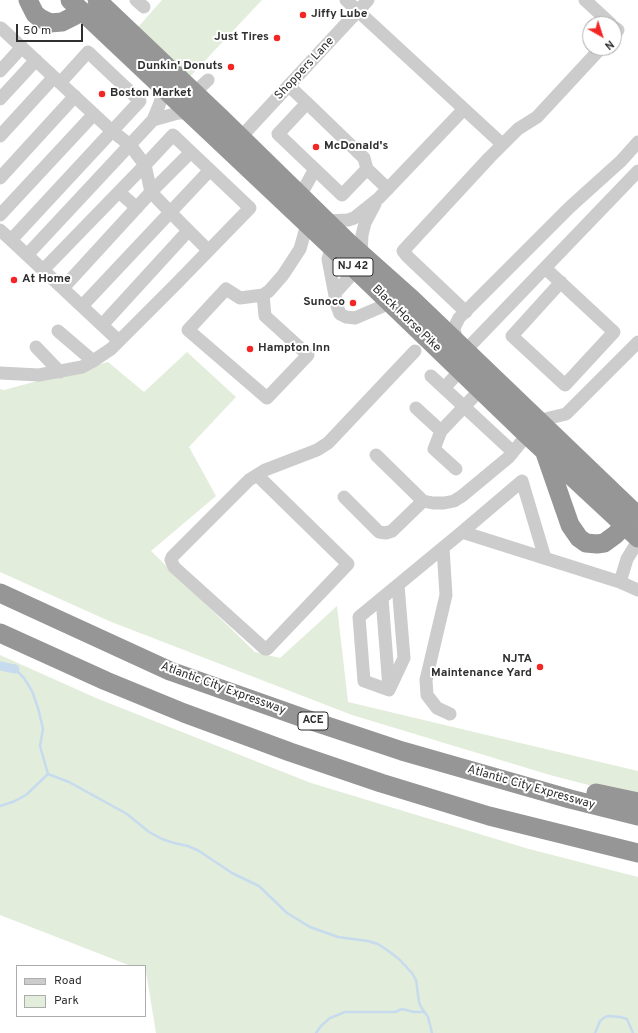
<!DOCTYPE html>
<html>
<head>
<meta charset="utf-8">
<style>
	body { margin:0 }
	#map { position:relative; width:638px; height:1033px; overflow:hidden; background:#fff; font-family:Overpass,sans-serif }
	canvas { display:block }
	.legend { position:absolute; left:16px; top:965px; width:130px; height:52px; box-sizing:border-box; background:#fff; border:1px solid #acacac; margin:0; padding:5px 7px; list-style:none; font-size:12px; color:#2f2f2f }
	.legend li { display:flex; align-items:center; gap:8px; height:20px }
	.legend b { width:20px; border:1px solid #acacac }
	.north { position:absolute; left:582px; top:16px; width:40px; height:40px; box-sizing:border-box; background:#fff; border:1px solid #acacac; border-radius:50%; rotate:141deg; font-size:11px; font-weight:700; line-height:16px; text-align:center; color:#2f2f2f }
	.north::after { content:''; display:block; margin:auto; width:14px; height:18px; background:#f22725; clip-path:polygon(50% 0,100% 100%,50% 72%,0 100%) }
	.scale { position:absolute; left:16px; top:24px; width:67px; height:18px; box-sizing:border-box; border:2px solid #2f2f2f; border-top:0; padding-left:5px; font-size:12px; line-height:14px; white-space:nowrap; color:#2f2f2f; -webkit-text-stroke:3px #fff; paint-order:stroke }
</style>
</head>
<body>
<div id="map">
<canvas width="638" height="1033"></canvas>
<ul class="legend">
<li><b style="height:5px;background:#ccc"></b>Road</li>
<li><b style="height:11px;background:#e3eddb"></b>Park</li>
</ul>
<div class="north">N</div>
<div class="scale">50 m</div>
</div>
<script>
const ctx = document.querySelector('canvas').getContext('2d');
ctx.lineJoin = 'round';
function fill(path, color) { ctx.fillStyle = color; ctx.fill(path, 'evenodd'); }
const shape = rows => new Path2D(rows.map(r => 'M' + r).join(''));
function strokePath(path, color, width, dash) { ctx.strokeStyle = color; ctx.lineWidth = width; ctx.lineCap = dash ? 'butt' : 'round'; ctx.setLineDash(dash || []); ctx.stroke(path); }
function label(font, color, halo, rows, align = 'center') {
  ctx.font = font + ' Overpass,sans-serif'; ctx.lineWidth = 4; ctx.setLineDash([]); ctx.textBaseline = 'middle'; ctx.strokeStyle = halo; ctx.fillStyle = color; for (const [text, x, y, turn = 0] of rows) {
    ctx.save(); ctx.translate(x, y); ctx.rotate((+turn || 0) * Math.PI / 180); ctx.textAlign = isNaN(turn) ? turn : align; if (halo) ctx.strokeText(text, 0, 0); ctx.fillText(text, 0, 0); ctx.restore();
  }
}
fill(shape([
	[162,0,262,0,184,83,132,34],
	[187,352,236,397,189,447,216,496,151,551,255,652,280,658,337,606,348,702,638,771,638,798,550,775,352,715,109,621,0,572,0,389,4,390,108,362,144,392],
	[0,655,96,698,311,783,529,849,638,877,638,1033,156,1033,145,966,131,966,0,915]
]), '#e3eddb');
strokePath(shape([
	[15,669,24,678,32,691,38,708,43,729,40,746,48,774],
	[48,774,69,782,127,814,149,832,162,839,174,843,188,846,199,851,232,873,259,886,287,913,310,927,338,937,368,941,378,944,387,950,399,959,412,973,416,980,419,1002,421,1007,428,1017,432,1033],
	[0,806,15,801,26,795,48,774],
	[316,1033,321,1026,330,1018,345,1012,395,1012,402,1009,414,1012,424,1012],
	[595,1033,600,1021,605,1017,609,1016,620,1017,627,1019,633,1033]
]), '#c6dbee', 2.5);
strokePath(shape([
	[0,666,15,669]
]), '#c6dbee', 9);
strokePath(shape([
	[136,0,144,7],
	[346,0,502,144],
	[585,0,611,24],
	[614,27,618,30,614,35],
	[0,29,1,28,112,131,130,145,145,165,173,135,250,208,176,284,111,349,93,361,82,367,39,375,0,373],
	[0,71,22,47],
	[289,86,307,103],
	[194,93,208,80],
	[0,99,36,60],
	[307,103,364,158,367,169,342,195,278,134,307,103],
	[153,120,178,113,189,113],
	[0,136,54,77],
	[241,137,368,0],
	[367,169,388,189],
	[0,178,75,96],
	[119,192,137,208],
	[300,196,315,169],
	[0,215,94,114],
	[326,221,348,220,354,218,379,198,464,109],
	[0,230,11,240,140,101,88,52,60,83],
	[11,240,119,341],
	[332,247,328,259,337,306,340,314,346,317,355,318,390,303],
	[361,254,362,235,365,223,375,204],
	[27,255,153,120,160,103,163,89],
	[545,268,614,332,565,385,512,336,561,282],
	[43,270,145,165,151,192,170,212,208,250],
	[63,288,151,192,191,152],
	[335,293,356,270],
	[263,295,265,316,308,355,267,398,188,330,226,289,240,298,263,295,269,291,283,275,300,249,307,224],
	[82,306,210,170],
	[466,312,408,257,403,251,489,158,518,129,537,117,601,48],
	[102,325,188,231],
	[58,331,93,361],
	[457,344,454,328,459,318,570,207,621,161,638,142],
	[36,347,60,372],
	[465,351,638,171],
	[431,376,513,452],
	[444,388,460,371],
	[416,408,441,431],
	[537,421,566,414,638,342],
	[376,455,423,501,433,503,444,503,454,501,462,496,509,457,527,435],
	[456,469,434,449,441,431,480,390],
	[257,475,348,564,267,649,265,649,174,567,171,560,172,557,249,480,265,470,317,450,328,443,415,351],
	[344,497,379,532,386,533,392,531,423,501],
	[462,532,522,481,545,558],
	[443,548,446,595,426,680,427,695,437,708,450,714],
	[620,582,638,590],
	[398,585,404,658,389,690,364,681,359,617,462,532,620,582,627,559,638,541],
	[382,598,389,688]
]), '#ccc', 13);
strokePath(shape([
	[28,0,35,14,40,18,50,23,62,22,74,16,81,10],
	[70,0,356,270,527,435,638,538],
	[97,0,222,119,348,242,412,299,638,516],
	[545,453,570,525,579,538,586,543,597,544,604,543,615,535,634,516],
	[0,593,170,671,306,719,402,751,570,799,638,816],
	[0,633,106,681,184,713,290,752,381,783,489,816,638,853],
	[596,793,638,802]
]), '#969696', 19);
for (const [x, y, r, color] of [
	[303,15,4,"#f22725"],
	[277,38,4,"#f22725"],
	[231,67,4,"#f22725"],
	[102,94,4,"#f22725"],
	[316,147,4,"#f22725"],
	[14,280,4,"#f22725"],
	[353,303,4,"#f22725"],
	[250,349,4,"#f22725"],
	[540,667,4,"#f22725"]
]) { const dot = new Path2D(); dot.arc(x, y, r, 0, 2 * Math.PI); ctx.fillStyle = color; ctx.fill(dot); strokePath(dot, '#fff', 1.5); }
for (const [x, y, w] of [
	[353,267,40],
	[313,721,30]
]) { const box = new Path2D(); box.roundRect(x - w / 2, y - 9, w, 18, 3); ctx.fillStyle = '#fff'; ctx.fill(box); strokePath(box, '#2f2f2f', 1); }
label('bold 11px', '#2f2f2f', null, [
	["NJ 42",353,267],
	["ACE",313,721]
]);
label('bold 12px', '#2f2f2f', '#fff', [
	["Jiffy Lube",311,15],
	["Just Tires",269,38,"right"],
	["Dunkin' Donuts",223,67,"right"],
	["Boston Market",110,94],
	["McDonald's",324,147],
	["At Home",22,280],
	["Sunoco",345,303,"right"],
	["Hampton Inn",258,349],
	["NJTA",532,660,"right"],
	["Maintenance Yard",532,674,"right"]
], 'left');
label('12px', '#2f2f2f', '#fff', [
	["Shoppers Lane",305,69,-47],
	["Black Horse Pike",406,319,44],
	["Atlantic City Expressway",223,689,20],
	["Atlantic City Expressway",531,788,16]
]);
</script>
</body>
</html>
